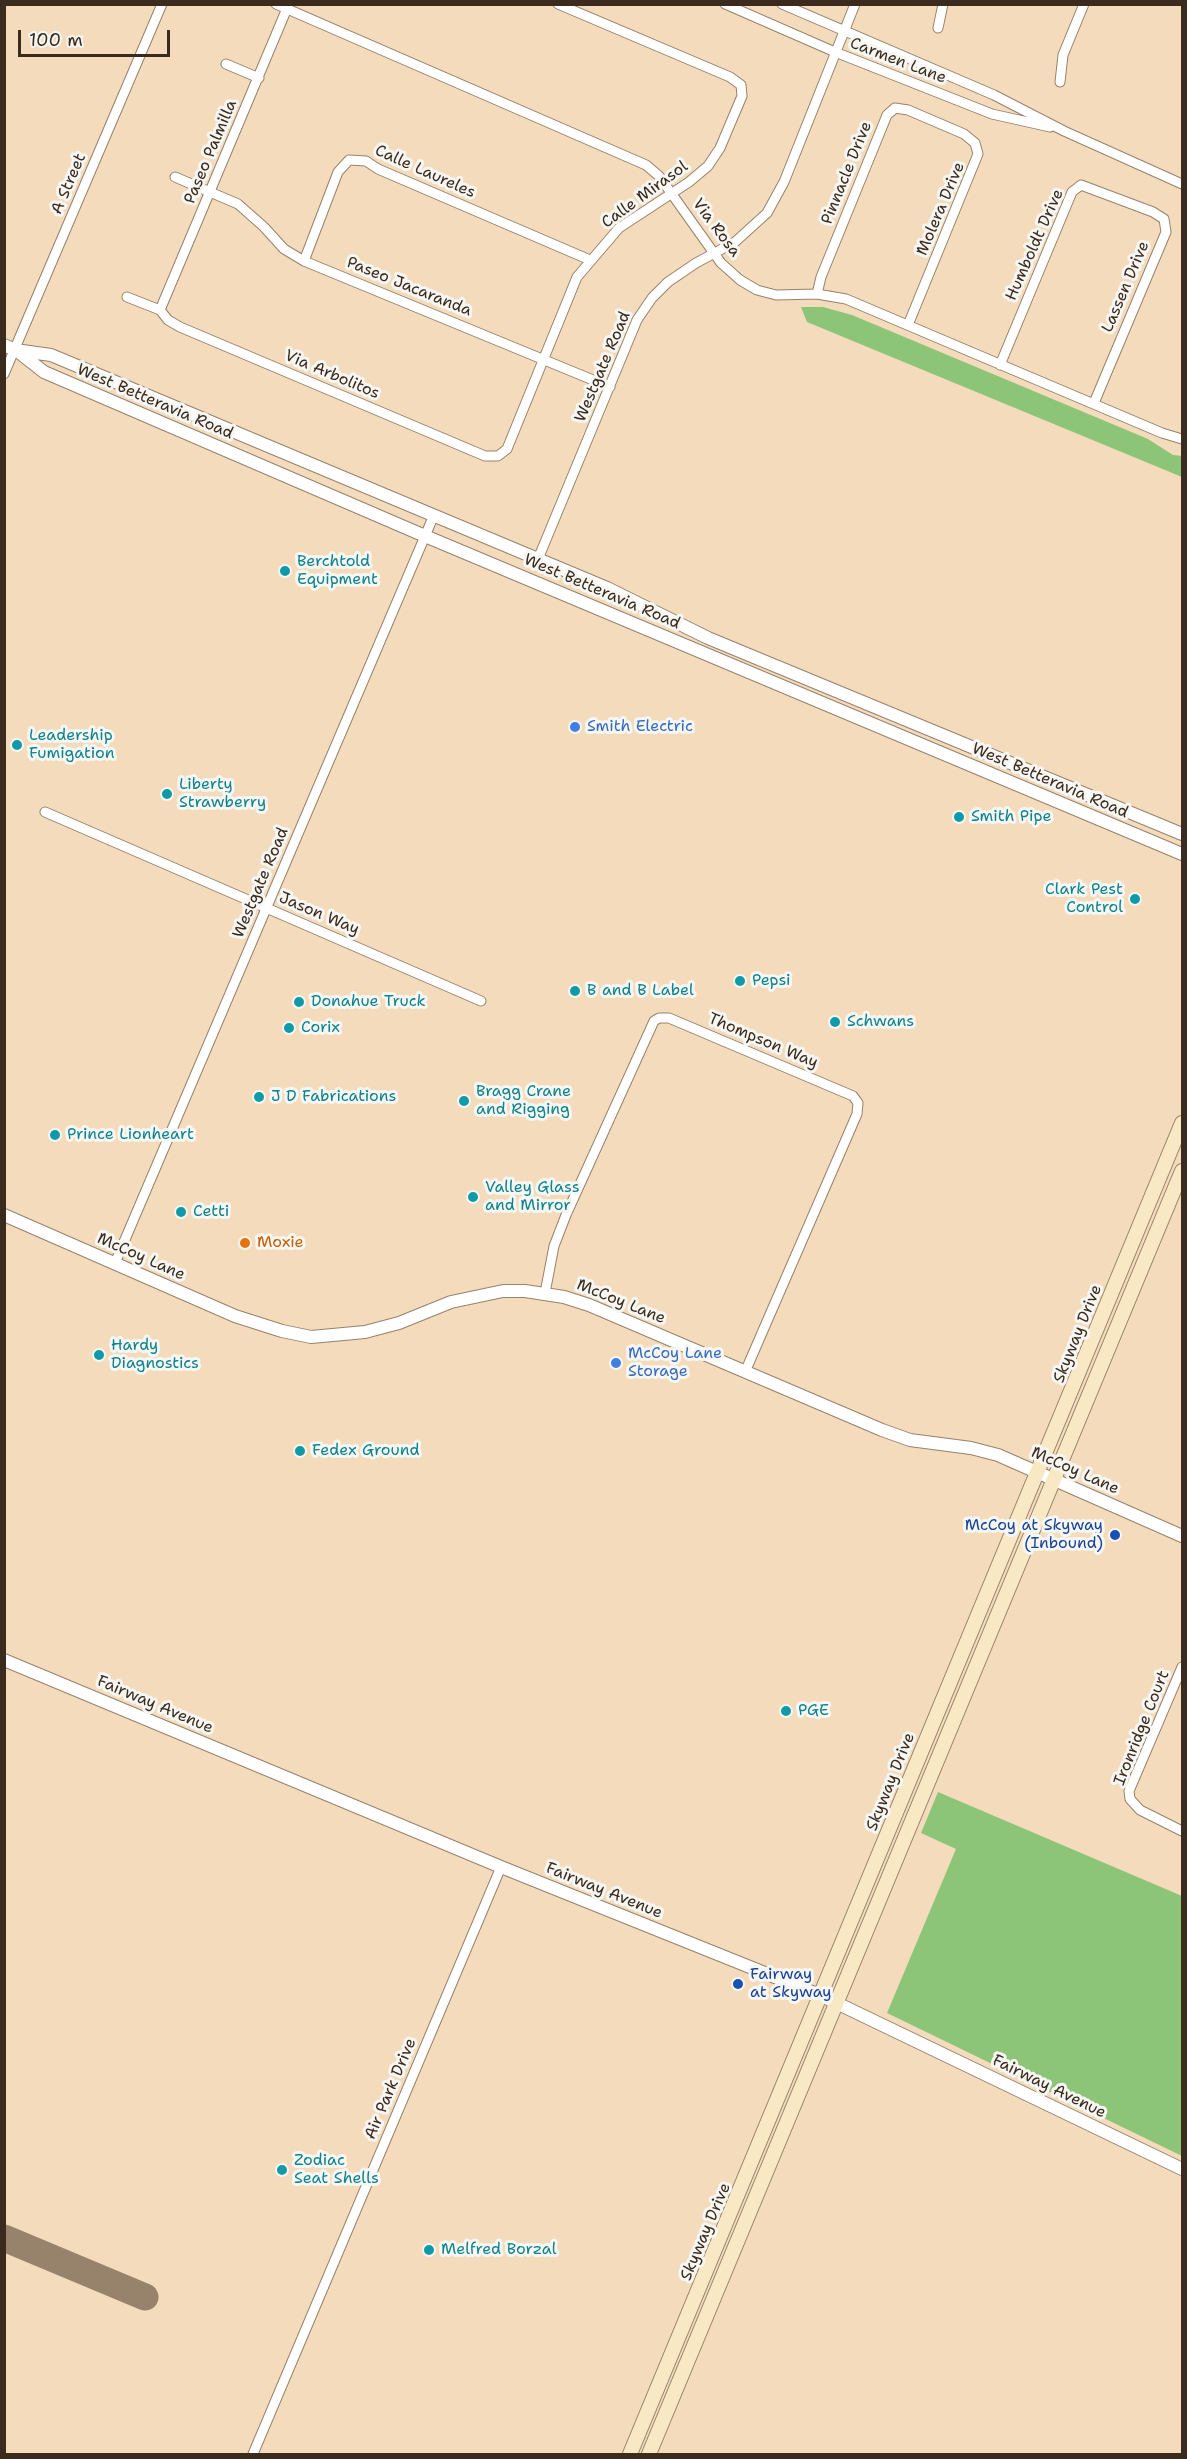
<!DOCTYPE html>
<html>
<head>
<meta charset="utf-8">
<style>
	body { margin:0 }
	#map { position:relative; width:1187px; height:2459px; overflow:hidden; background:#f3dbbb; font-family:"Shantell Sans",sans-serif }
	canvas { display:block }
	.frame { position:absolute; inset:0; border:6px solid #3b2a1e; pointer-events:none }
	.scale { position:absolute; left:18px; top:30px; width:152px; height:27px; box-sizing:border-box; border:3px solid #3b2a1e; border-top:0; padding-left:8px; font-size:18px; line-height:21px; white-space:nowrap; color:#3b2a1e; -webkit-text-stroke:4px #f6f6f2; paint-order:stroke }
</style>
</head>
<body>
<div id="map">
<canvas width="1187" height="2459"></canvas>
<div class="frame"></div>
<div class="scale">100 m</div>
</div>
<script>
const ctx = document.querySelector('canvas').getContext('2d');
ctx.lineJoin = 'round';
function fill(path, color) { ctx.fillStyle = color; ctx.fill(path, 'evenodd'); }
const shape = rows => new Path2D(rows.map(r => 'M' + r).join(''));
function strokePath(path, color, width, dash) { ctx.strokeStyle = color; ctx.lineWidth = width; ctx.lineCap = dash ? 'butt' : 'round'; ctx.setLineDash(dash || []); ctx.stroke(path); }
function label(font, color, halo, rows, align = 'center') {
  ctx.font = font + ' "Shantell Sans",sans-serif'; ctx.lineWidth = 6; ctx.setLineDash([]); ctx.textBaseline = 'middle'; ctx.strokeStyle = halo; ctx.fillStyle = color; for (const [text, x, y, turn = 0] of rows) {
    ctx.save(); ctx.translate(x, y); ctx.rotate((+turn || 0) * Math.PI / 180); ctx.textAlign = isNaN(turn) ? turn : align; if (halo) ctx.strokeText(text, 0, 0); ctx.fillText(text, 0, 0); ctx.restore();
  }
}
fill(shape([
	[801,307,823,307,852,315,1148,439,1173,455,1182,456,1182,477,807,322],
	[938,1792,1182,1896,1182,2156,887,2013,956,1849,921,1833]
]), '#8dc578');
strokePath(shape([
	[4,2238,145,2297]
]), '#97826c', 27);
const minor = shape([
	[276,4,646,165,659,176,721,263,740,280,757,290,776,295,817,294,846,299,1162,433,1182,439],
	[725,4,835,52,992,114,1050,127],
	[782,4,994,95,1064,131,1182,184],
	[938,28,943,4],
	[226,64,259,78],
	[1060,82,1063,55,1084,4],
	[175,177,238,204,264,227,284,249,304,261,610,387],
	[304,261,338,172,349,160,366,161,378,169,590,260],
	[817,294,821,277,887,115,895,108,908,110,964,134,975,143,978,154,908,325],
	[127,297,160,310,168,320,180,327,485,456,498,456,507,449,577,277,619,228,689,182,708,166,720,148,742,96,741,85,730,77,558,4],
	[160,310,288,6],
	[1000,365,1072,192,1081,185,1153,212,1164,219,1166,232,1094,403],
	[4,374,162,4],
	[538,559,637,320,652,298,668,282,696,263,735,242,767,213,784,182,855,4],
	[45,812,481,1001],
	[115,1263,434,515],
	[545,1293,554,1246,566,1215,654,1021,659,1018,669,1018,853,1096,858,1103,857,1114,745,1372],
	[1182,1667,1129,1791,1130,1799,1140,1810,1182,1831],
	[253,2454,501,1867]
]);
const tertiary = shape([
	[4,345,15,350,51,355,607,588,708,638,1182,834],
	[16,350,44,372,425,536,1182,854],
	[4,1215,235,1316,282,1331,311,1337,365,1332,399,1323,451,1302,503,1291,525,1291,564,1297,589,1305,882,1430,910,1440,971,1448,998,1455,1182,1536],
	[4,1660,501,1867,822,1996,1182,2169]
]);
const secondary = shape([
	[630,2454,1182,1123],
	[649,2454,1182,1171]
]);
strokePath(minor, '#97826c', 11);
strokePath(tertiary, '#97826c', 14);
strokePath(secondary, '#97826c', 16);
strokePath(minor, '#fff', 9);
strokePath(tertiary, '#fff', 12);
strokePath(secondary, '#f8e8c3', 14);
for (const [x, y, r, color] of [
	[285,571,6,"#0f9aa8"],
	[575,727,6,"#3f7fe0"],
	[17,745,6,"#0f9aa8"],
	[167,794,6,"#0f9aa8"],
	[959,817,6,"#0f9aa8"],
	[1135,899,6,"#0f9aa8"],
	[740,981,6,"#0f9aa8"],
	[575,991,6,"#0f9aa8"],
	[299,1002,6,"#0f9aa8"],
	[835,1022,6,"#0f9aa8"],
	[289,1028,6,"#0f9aa8"],
	[259,1097,6,"#0f9aa8"],
	[464,1101,6,"#0f9aa8"],
	[55,1135,6,"#0f9aa8"],
	[473,1197,6,"#0f9aa8"],
	[181,1212,6,"#0f9aa8"],
	[245,1243,6,"#e8710a"],
	[99,1355,6,"#0f9aa8"],
	[616,1363,6,"#3f7fe0"],
	[300,1451,6,"#0f9aa8"],
	[1115,1535,6,"#1a4fb4"],
	[786,1711,6,"#0f9aa8"],
	[738,1984,6,"#1a4fb4"],
	[282,2170,6,"#0f9aa8"],
	[429,2250,6,"#0f9aa8"]
]) { const dot = new Path2D(); dot.arc(x, y, r, 0, 2 * Math.PI); ctx.fillStyle = color; ctx.fill(dot); strokePath(dot, '#f6f6f2', 2); }
label('16px', '#3b2a1e', '#f6f6f2', [
	["Carmen Lane",898,61,21],
	["Paseo Palmilla",211,152,-67],
	["Calle Laureles",425,172,24],
	["Pinnacle Drive",847,173,-68],
	["A Street",69,184,-67],
	["Calle Mirasol",645,195,-36],
	["Molera Drive",941,209,-67],
	["Via Rosa",716,228,53],
	["Humboldt Drive",1035,245,-66],
	["Paseo Jacaranda",409,287,22],
	["Lassen Drive",1126,287,-67],
	["Westgate Road",603,367,-67],
	["Via Arbolitos",332,375,23],
	["West Betteravia Road",155,402,23],
	["West Betteravia Road",602,592,23],
	["West Betteravia Road",1050,781,23],
	["Westgate Road",261,883,-67],
	["Jason Way",319,914,23],
	["Thompson Way",763,1041,23],
	["McCoy Lane",141,1257,24],
	["McCoy Lane",621,1302,22],
	["Skyway Drive",1078,1334,-68],
	["McCoy Lane",1075,1471,24],
	["Fairway Avenue",155,1705,23],
	["Ironridge Court",1142,1728,-68],
	["Skyway Drive",891,1782,-68],
	["Fairway Avenue",604,1891,22],
	["Fairway Avenue",1049,2087,26],
	["Air Park Drive",391,2089,-67],
	["Skyway Drive",706,2232,-67]
]);
label('16px', '#0d838f', '#f6f6f2', [
	["Berchtold",297,562],
	["Equipment",297,580],
	["Leadership",29,736],
	["Fumigation",29,754],
	["Liberty",179,785],
	["Strawberry",179,803],
	["Smith Pipe",971,817],
	["Clark Pest",1123,890,"right"],
	["Control",1123,908,"right"],
	["Pepsi",752,981],
	["B and B Label",587,991],
	["Donahue Truck",311,1002],
	["Schwans",847,1022],
	["Corix",301,1028],
	["Bragg Crane",476,1092],
	["and Rigging",476,1110],
	["J D Fabrications",271,1097],
	["Prince Lionheart",67,1135],
	["Valley Glass",485,1188],
	["and Mirror",485,1206],
	["Cetti",193,1212],
	["Hardy",111,1346],
	["Diagnostics",111,1364],
	["Fedex Ground",312,1451],
	["PGE",798,1711],
	["Zodiac",294,2161],
	["Seat Shells",294,2179],
	["Melfred Borzal",441,2250]
], 'left');
label('16px', '#366cbe', '#f6f6f2', [
	["Smith Electric",587,727],
	["McCoy Lane",628,1354],
	["Storage",628,1372]
], 'left');
label('16px', '#c56008', '#f6f6f2', [
	["Moxie",257,1243]
], 'left');
label('16px', '#164399', '#f6f6f2', [
	["McCoy at Skyway",1103,1526],
	["(Inbound)",1103,1544],
	["Fairway",750,1975,"left"],
	["at Skyway",750,1993,"left"]
], 'right');
</script>
</body>
</html>
